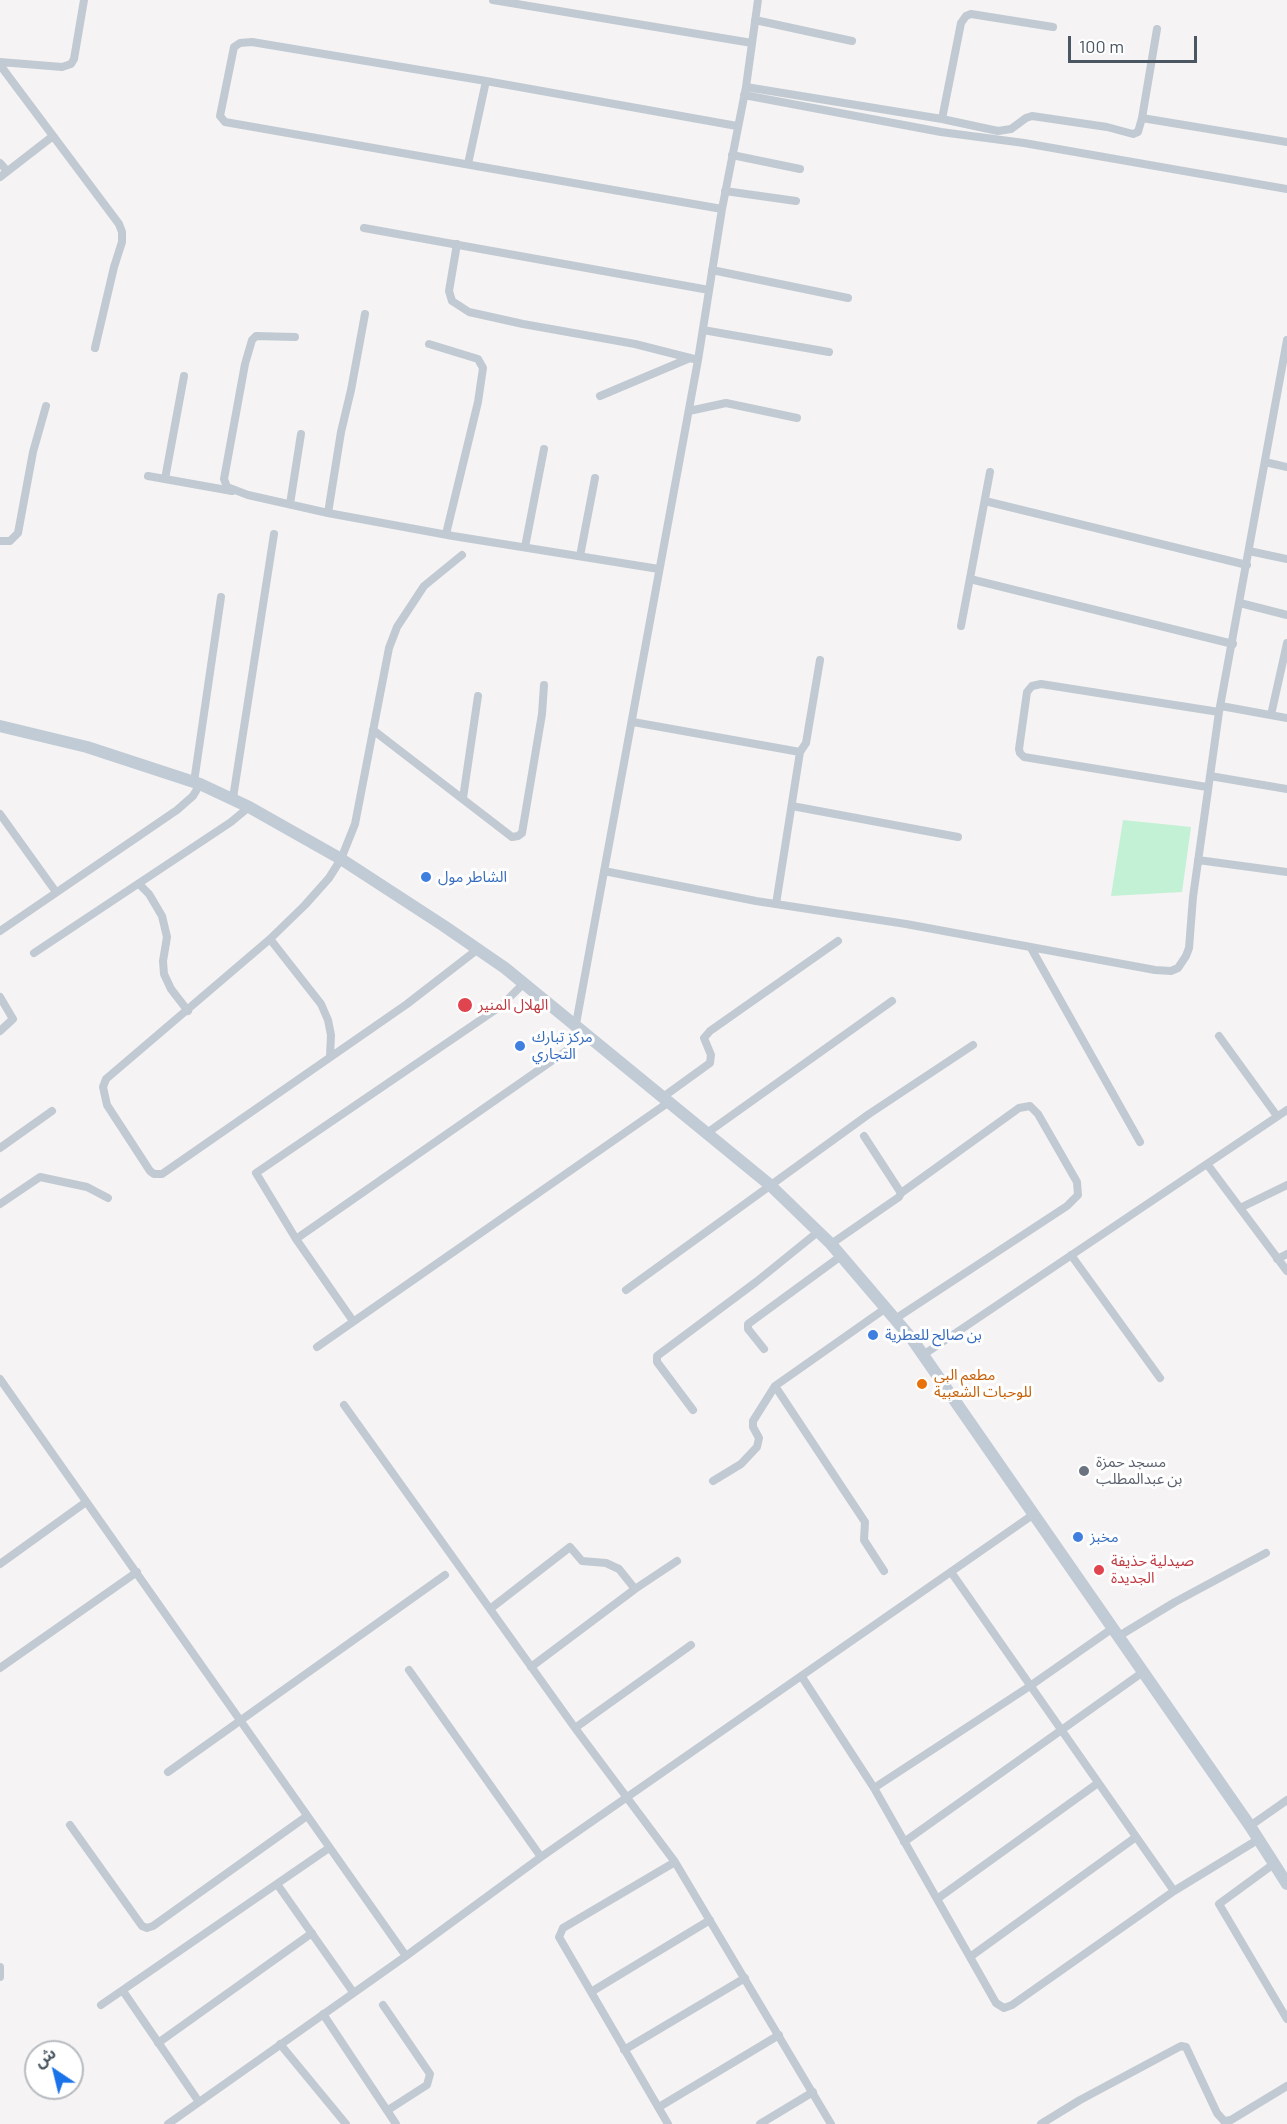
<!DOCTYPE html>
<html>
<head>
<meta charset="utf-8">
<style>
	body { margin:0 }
	#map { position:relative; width:1287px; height:2124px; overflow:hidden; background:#f5f3f3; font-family:Barlow,"Noto Sans Arabic",sans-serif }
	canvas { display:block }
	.north { position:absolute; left:24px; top:2040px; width:60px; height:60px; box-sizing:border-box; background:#fff; border:2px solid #b7bbc0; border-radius:50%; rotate:325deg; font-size:16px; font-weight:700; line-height:24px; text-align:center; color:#4a5661 }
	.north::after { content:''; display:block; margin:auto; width:21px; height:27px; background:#1a73e8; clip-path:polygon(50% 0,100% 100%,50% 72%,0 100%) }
	.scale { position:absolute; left:1068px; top:36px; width:129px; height:27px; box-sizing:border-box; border:3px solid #4a5661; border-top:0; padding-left:8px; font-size:18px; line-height:21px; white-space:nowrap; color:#4a5661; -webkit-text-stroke:4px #fff; paint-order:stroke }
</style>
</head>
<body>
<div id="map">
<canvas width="1287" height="2124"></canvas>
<div class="north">ش</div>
<div class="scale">100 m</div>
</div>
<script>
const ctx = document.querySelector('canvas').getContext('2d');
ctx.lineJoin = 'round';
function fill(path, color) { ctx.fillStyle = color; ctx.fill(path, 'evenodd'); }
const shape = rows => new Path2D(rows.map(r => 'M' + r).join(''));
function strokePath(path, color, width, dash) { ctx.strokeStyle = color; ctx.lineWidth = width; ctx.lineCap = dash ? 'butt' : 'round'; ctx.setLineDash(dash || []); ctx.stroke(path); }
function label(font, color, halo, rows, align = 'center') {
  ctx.font = font + ' Barlow,"Noto Sans Arabic",sans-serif'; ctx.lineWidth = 6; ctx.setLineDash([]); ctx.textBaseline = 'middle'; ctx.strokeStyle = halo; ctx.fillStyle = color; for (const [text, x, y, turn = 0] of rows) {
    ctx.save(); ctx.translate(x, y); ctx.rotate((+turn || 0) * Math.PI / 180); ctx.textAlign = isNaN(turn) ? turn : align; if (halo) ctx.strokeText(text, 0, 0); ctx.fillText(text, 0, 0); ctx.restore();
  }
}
fill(shape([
	[1123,820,1191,827,1182,892,1111,896]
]), '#c3f1d5');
strokePath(shape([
	[493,0,752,43],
	[755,20,852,41],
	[1157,29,1142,118,1287,142],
	[0,62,62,67,71,64,74,59,84,0],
	[0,65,119,224,122,232,122,242,114,267,95,348],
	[746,87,942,119,998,131,1011,129,1026,118,1032,116,1107,127,1133,134,1138,132,1142,118],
	[744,95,941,132,1024,143,1287,189],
	[942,119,961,23,966,16,971,14,1053,27],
	[732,155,800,169],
	[0,163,7,171],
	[468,164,486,81],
	[0,177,53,136],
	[725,191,796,201],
	[722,209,225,122,220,116,234,47,240,43,252,42,486,81,737,126],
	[364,228,709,290],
	[457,244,449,291,452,301,469,312,523,324,635,344,698,360],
	[712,270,848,298],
	[703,330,829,352],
	[295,337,256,336,252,340,245,364,224,479,227,487,248,495,328,513,453,536,659,569],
	[429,344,478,359,483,368,478,402,446,534],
	[600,396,690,358],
	[689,411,726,403,797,418],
	[1265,462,1287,467],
	[148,476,232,491],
	[165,479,184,376],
	[985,501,1247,565],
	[290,504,301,434],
	[328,513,341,432,351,390,365,314],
	[0,541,10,541,18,533,33,452,46,406],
	[525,547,544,449],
	[1249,551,1287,559],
	[462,555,424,586,397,627,389,648,355,824,341,859,329,878,305,905,270,939,106,1079,103,1087,107,1105,150,1171,154,1174,162,1174,407,1004,478,949],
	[580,556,595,478],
	[970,579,1233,644],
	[1240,603,1287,615],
	[961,626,990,472],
	[1221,706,1287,718],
	[1271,715,1287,643],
	[633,722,800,752],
	[373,730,512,837,518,836,522,833,542,714,544,685],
	[1210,776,1287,789],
	[194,782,221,597],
	[1207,787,1024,757,1020,753,1019,749,1027,692,1032,686,1041,684,1219,712],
	[233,798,274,534],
	[463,798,478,696],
	[792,806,958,837],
	[0,814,56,892],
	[1198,860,1287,872],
	[604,871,756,901,906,924,1155,970,1171,971,1178,968,1186,956,1189,948,1193,897,1219,712,1287,340],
	[139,884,149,894,162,916,167,937,163,961,164,974,171,989,188,1011],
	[776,904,800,752,806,743,820,660],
	[0,931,177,810,193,796,200,784],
	[270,939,321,1004,328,1020,331,1035,330,1056],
	[1031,948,1140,1142],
	[34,953,231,822,249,807],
	[0,997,13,1019,0,1031],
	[576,1024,698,360,722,209,746,87,758,0],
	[1219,1036,1277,1116],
	[663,1097,710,1063,711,1055,704,1038,710,1031,838,941],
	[707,1133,892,1001],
	[864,1136,901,1193],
	[0,1148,52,1111],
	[1207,1164,1287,1271],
	[0,1204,40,1177,87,1187,108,1198],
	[1240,1208,1287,1185],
	[296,1239,589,1035],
	[831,1244,899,1197,901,1193,1019,1108,1030,1106,1038,1114,1077,1182,1078,1195,1067,1206,895,1319],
	[1071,1255,1160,1378],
	[1277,1259,1287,1254],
	[626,1290,869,1114,973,1045],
	[353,1321,296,1239,256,1173,501,1006,524,983],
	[317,1347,669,1102],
	[764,1349,748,1329,748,1324,841,1256],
	[923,1355,1287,1110],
	[0,1379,406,1956],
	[775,1386,865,1522,864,1540,884,1571],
	[344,1405,575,1728,675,1862,831,2124],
	[693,1410,657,1362,657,1356,756,1282,819,1231],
	[713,1481,741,1464,757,1447,759,1438,753,1427,753,1421,775,1386,886,1308],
	[0,1564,86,1502],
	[951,1572,1174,1891],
	[490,1609,570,1547,582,1561,606,1563,619,1569,635,1589],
	[1119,1636,1175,1602,1266,1553],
	[531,1667,635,1589,677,1561],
	[0,1668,137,1572],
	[409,1670,541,1857],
	[802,1677,874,1788,1030,1686,1113,1628],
	[575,1728,691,1645],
	[168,1772,445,1575],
	[874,1788,996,2003,1004,2008,1012,2005,1174,1891,1259,1839],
	[70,1825,142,1926,147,1928,153,1926,307,1816],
	[1250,1826,1287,1800],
	[904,1842,1143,1672],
	[1275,1863,1219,1904,1287,2019],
	[277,1884,353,1992],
	[937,1899,1098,1783],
	[970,1957,1136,1837],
	[0,1967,0,1977],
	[123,1991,199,2102],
	[591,1992,710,1920],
	[101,2005,329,1848],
	[383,2005,430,2074,427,2085,388,2110],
	[323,2014,396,2124],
	[158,2043,312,1933],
	[280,2044,346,2124],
	[624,2050,745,1978],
	[659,2107,779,2035],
	[168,2124,406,1956,541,1857,1034,1514],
	[668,2124,559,1937,563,1928,675,1862],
	[760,2124,813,2092],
	[1041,2124,1080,2100,1181,2046,1186,2047,1217,2113,1224,2121,1231,2120,1287,2086]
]), '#c1cad2', 8);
strokePath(shape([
	[0,726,87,747,200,784,249,807,341,859,444,926,505,968,770,1185,831,1244,912,1339,1250,1826,1287,1884]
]), '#c1cbd6', 12);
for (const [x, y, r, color] of [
	[426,877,6,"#3f7fe0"],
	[465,1005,8,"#e0444e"],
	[520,1046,6,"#3f7fe0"],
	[873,1335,6,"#3f7fe0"],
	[922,1384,6,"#e8710a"],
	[1084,1471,6,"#6b7280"],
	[1078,1537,6,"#3f7fe0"],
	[1099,1570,6,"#e0444e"]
]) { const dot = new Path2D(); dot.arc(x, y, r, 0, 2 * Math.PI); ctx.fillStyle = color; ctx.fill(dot); strokePath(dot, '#fff', 2); }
label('15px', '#366cbe', '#fff', [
	["الشاطر مول",438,877],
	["مركز تبارك",532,1037],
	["التجاري",532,1054],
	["بن صالح للعطرية",885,1335],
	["مخبز",1090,1537]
], 'left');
label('15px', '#be3a42', '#fff', [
	["الهلال المنير",478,1005],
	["صيدلية حذيفة",1111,1561],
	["الجديدة",1111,1578]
], 'left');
label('15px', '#c56008', '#fff', [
	["مطعم البي",934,1375],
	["للوحبات الشعبية",934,1392]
], 'left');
label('15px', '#5b616d', '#fff', [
	["مسجد حمزة",1096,1462],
	["بن عبدالمطلب",1096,1479]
], 'left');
</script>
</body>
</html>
